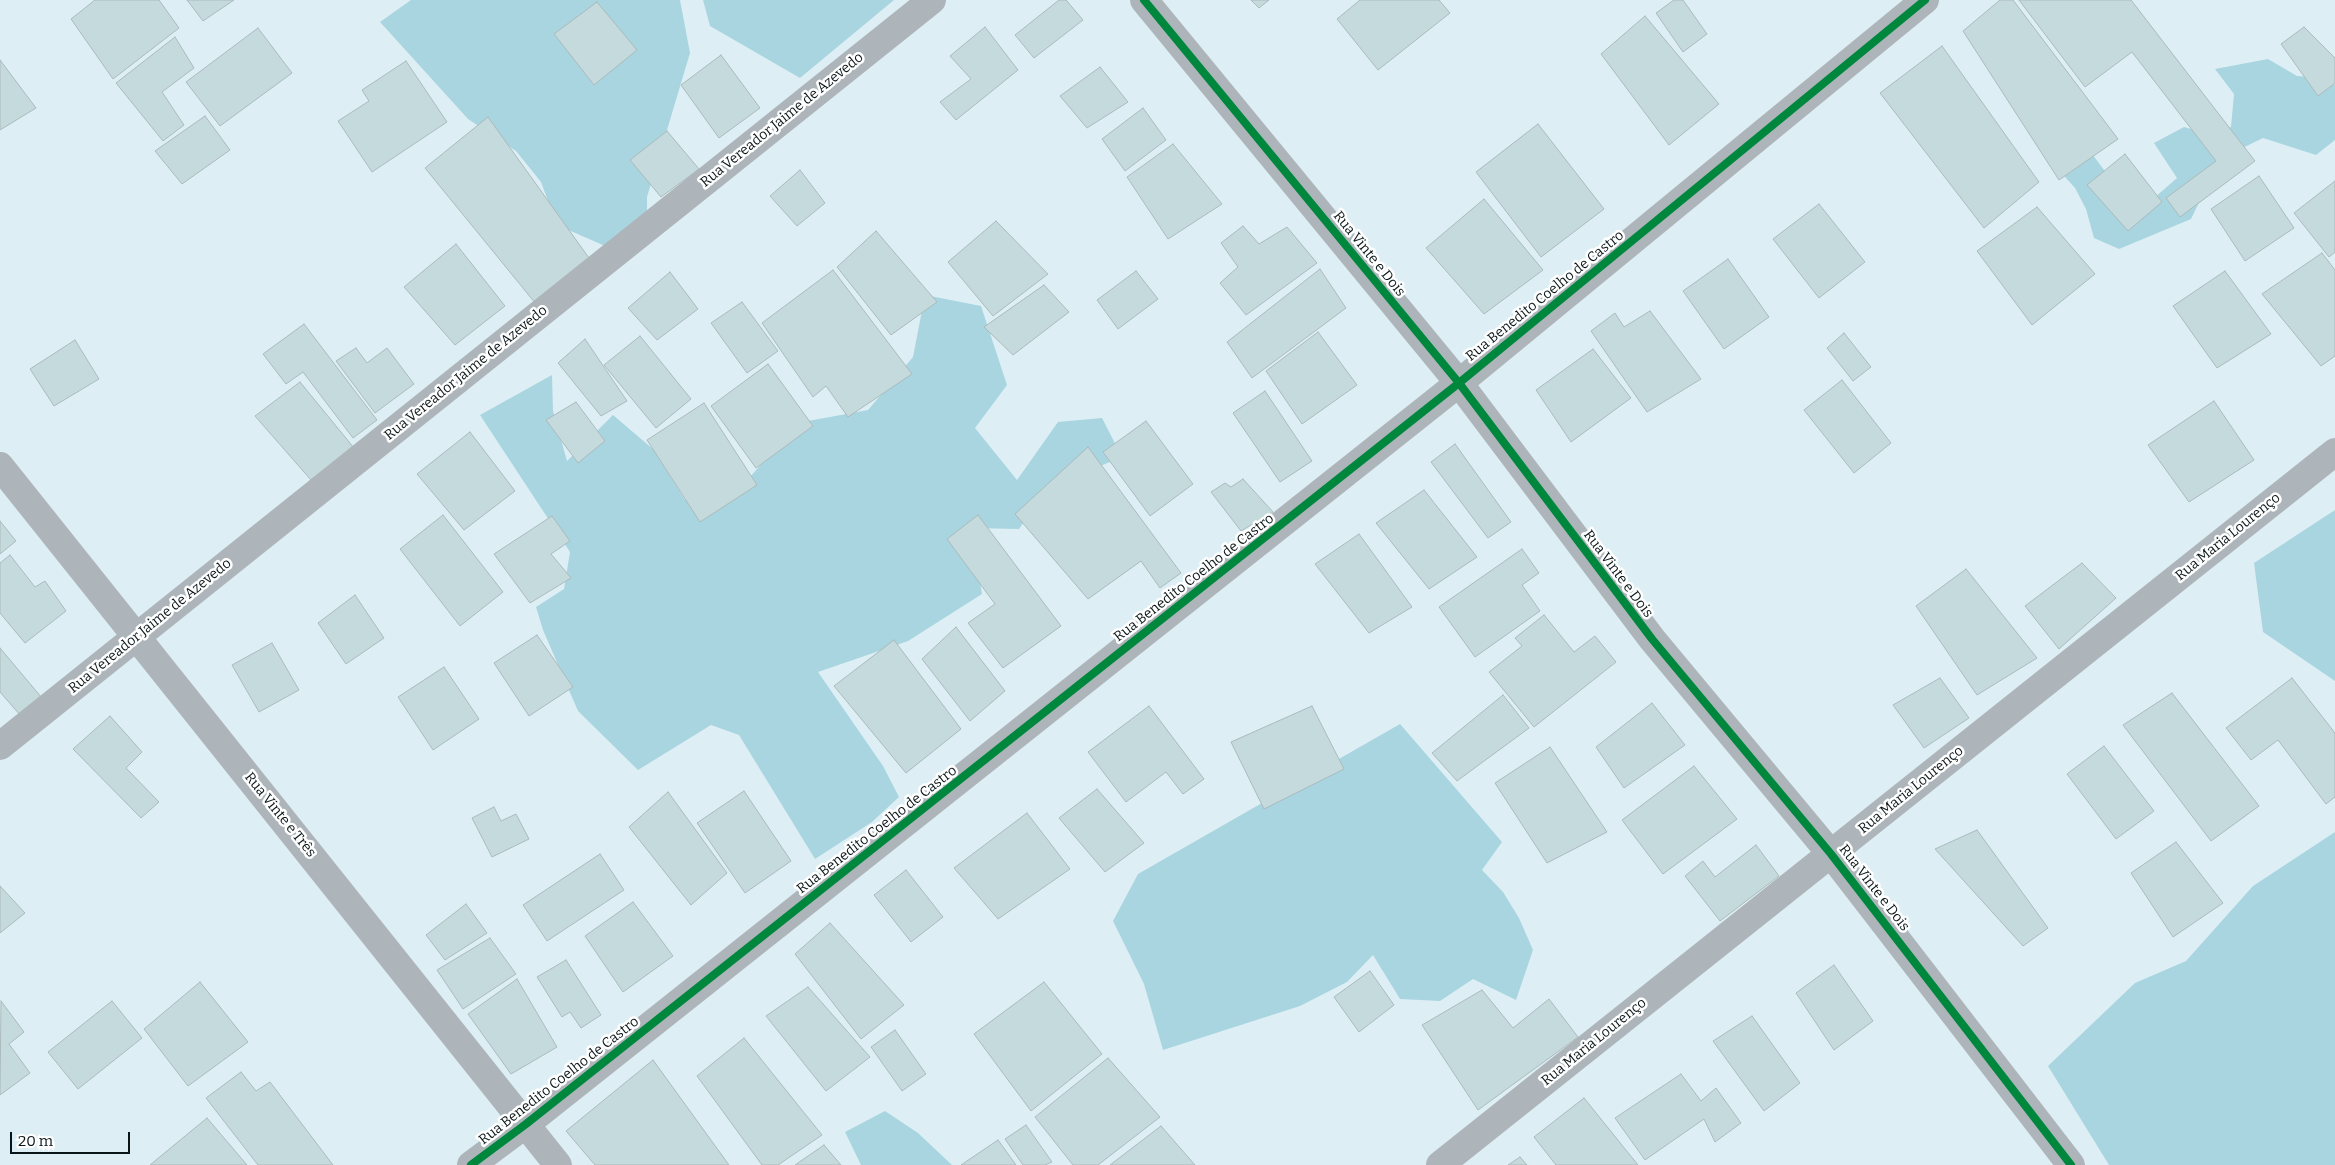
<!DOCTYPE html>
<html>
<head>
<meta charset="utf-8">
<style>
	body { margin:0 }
	#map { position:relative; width:2335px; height:1165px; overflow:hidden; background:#ddeff4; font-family:Bitter,serif }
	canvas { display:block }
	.scale { position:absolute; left:10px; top:1132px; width:120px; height:22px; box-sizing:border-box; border:2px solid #0a1518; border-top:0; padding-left:6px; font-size:15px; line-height:18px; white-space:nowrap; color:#0a1518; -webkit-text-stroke:4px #fff; paint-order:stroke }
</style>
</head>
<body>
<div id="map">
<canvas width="2335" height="1165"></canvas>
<div class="scale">20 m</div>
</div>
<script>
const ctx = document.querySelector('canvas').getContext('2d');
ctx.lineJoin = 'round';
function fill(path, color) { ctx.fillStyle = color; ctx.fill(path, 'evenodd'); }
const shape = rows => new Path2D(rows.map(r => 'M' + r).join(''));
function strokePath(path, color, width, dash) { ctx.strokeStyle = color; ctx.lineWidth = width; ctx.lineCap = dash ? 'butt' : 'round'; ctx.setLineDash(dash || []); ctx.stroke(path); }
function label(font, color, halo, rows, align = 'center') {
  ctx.font = font + ' Bitter,serif'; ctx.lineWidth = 5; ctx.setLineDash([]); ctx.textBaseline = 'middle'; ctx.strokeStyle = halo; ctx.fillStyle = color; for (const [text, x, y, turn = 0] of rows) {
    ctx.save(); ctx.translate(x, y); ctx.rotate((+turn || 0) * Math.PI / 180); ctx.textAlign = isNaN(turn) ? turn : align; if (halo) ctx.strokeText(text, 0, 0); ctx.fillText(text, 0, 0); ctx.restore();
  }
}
fill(shape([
	[411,0,680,0,690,53,647,197,647,213,605,246,557,225,541,182,516,151,468,119,380,22],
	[703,0,894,0,800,78,710,26],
	[2268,59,2297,76,2326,78,2335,85,2335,140,2316,155,2263,138,2226,156,2208,184,2191,219,2119,249,2094,238,2086,209,2075,188,2046,156,2090,151,2121,193,2146,205,2177,178,2154,143,2184,127,2209,134,2231,127,2234,94,2215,69],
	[925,295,981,306,1007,385,975,428,1017,480,1058,422,1102,418,1122,457,1047,488,1019,529,971,528,982,594,908,641,818,672,883,766,899,797,872,822,815,859,739,735,711,725,638,770,578,711,543,630,536,607,564,589,570,552,480,415,552,375,553,411,567,461,613,415,654,450,685,500,750,477,797,423,868,410,913,357],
	[2335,510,2335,681,2263,632,2254,563],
	[1400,724,1502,842,1482,870,1503,892,1519,918,1533,950,1516,1000,1473,979,1440,1001,1400,999,1373,955,1347,982,1300,1006,1163,1050,1144,984,1113,921,1138,874],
	[2335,832,2335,1165,2109,1165,2048,1066,2135,983,2186,961,2253,886],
	[885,1111,918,1133,952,1165,861,1165,845,1132]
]), '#a9d5e0');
const building = shape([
	[95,0,159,0,179,28,113,79,71,19,95,0],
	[187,0,234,0,203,21,187,0],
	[1059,0,1066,0,1083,20,1034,58,1015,35,1059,0],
	[1251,0,1269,0,1259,8,1251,0],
	[1360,0,1439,0,1450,13,1378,70,1337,19,1360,0],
	[1674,0,1683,0,1707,34,1683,52,1656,13,1674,0],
	[2000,0,2013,0,2118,139,2059,180,1963,31,2000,0],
	[2019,0,2131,0,2255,161,2180,217,2166,198,2216,161,2132,52,2085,87,2019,0],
	[597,2,637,50,594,85,554,34,597,2],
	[1645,16,1719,104,1669,145,1601,54,1645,16],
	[985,27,1018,70,956,120,940,102,971,79,950,56,985,27],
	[2304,27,2335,58,2335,83,2318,96,2281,44,2304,27],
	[258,28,292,73,220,126,186,82,258,28],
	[175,37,194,68,162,92,184,125,163,141,116,83,175,37],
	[1942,46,2039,182,1984,228,1880,93,1942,46],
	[721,55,760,108,719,138,681,85,721,55],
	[0,60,36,108,0,130,0,60],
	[406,61,447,122,372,172,338,121,369,101,362,90,406,61],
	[1100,67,1128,102,1087,128,1060,96,1100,67],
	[1143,108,1166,140,1125,171,1102,139,1143,108],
	[205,116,230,150,182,184,155,151,205,116],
	[488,117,589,258,536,304,425,168,488,117],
	[1538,124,1604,209,1541,257,1476,172,1538,124],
	[667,131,699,169,661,197,630,160,667,131],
	[1173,144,1222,204,1168,239,1127,177,1173,144],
	[2125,154,2162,202,2128,231,2087,185,2125,154],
	[800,170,825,203,797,226,770,196,800,170],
	[2259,176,2294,228,2245,261,2211,209,2259,176],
	[2335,181,2335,252,2329,257,2294,213,2335,181],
	[1484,199,1543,270,1484,314,1426,248,1484,199],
	[1819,204,1865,262,1819,298,1773,239,1819,204],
	[2037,207,2095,274,2032,325,1977,251,2037,207],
	[996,221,1048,274,993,316,948,262,996,221],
	[1243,226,1259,244,1287,227,1317,263,1246,315,1220,283,1238,267,1221,243,1243,226],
	[876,231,937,302,891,335,837,267,876,231],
	[456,244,505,306,455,345,404,287,456,244],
	[2322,253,2335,270,2335,356,2321,366,2262,294,2322,253],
	[1728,259,1769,317,1724,349,1683,291,1728,259],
	[1320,269,1346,308,1252,378,1227,342,1320,269],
	[833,270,912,374,848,417,826,386,813,397,762,323,833,270],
	[1136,271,1158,299,1118,329,1097,300,1136,271],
	[2225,271,2271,334,2217,368,2173,306,2225,271],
	[670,272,698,309,657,340,628,308,670,272],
	[1044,285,1069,312,1013,355,984,327,1044,285],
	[742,302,778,351,747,373,711,323,742,302],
	[1650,311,1701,379,1647,412,1591,331,1615,313,1624,327,1650,311],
	[304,324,377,420,353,438,303,372,286,384,263,354,304,324],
	[1318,332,1357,385,1302,424,1266,371,1318,332],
	[1844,333,1871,367,1853,381,1827,348,1844,333],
	[640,336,691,399,656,428,604,365,640,336],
	[585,339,627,401,601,416,558,363,585,339],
	[75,340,99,379,54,406,30,369,75,340],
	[356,348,367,363,387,348,414,384,375,413,336,361,356,348],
	[1593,349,1631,398,1571,442,1536,390,1593,349],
	[768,364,813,426,756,468,711,406,768,364],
	[1842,380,1891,443,1854,473,1804,410,1842,380],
	[300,382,354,448,311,480,255,416,300,382],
	[1265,391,1312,461,1280,482,1233,413,1265,391],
	[2214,401,2254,460,2189,502,2148,445,2214,401],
	[576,402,605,441,578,463,546,420,576,402],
	[704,403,757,485,700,522,647,440,704,403],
	[1146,421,1193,484,1150,516,1103,452,1146,421],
	[470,432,515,491,464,530,417,474,470,432],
	[1455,444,1511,522,1488,538,1431,462,1455,444],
	[1088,447,1181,573,1160,588,1141,561,1088,599,1015,514,1088,447],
	[1243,479,1273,512,1241,531,1211,492,1225,483,1231,487,1243,479],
	[1424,490,1477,557,1429,589,1376,523,1424,490],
	[443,515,503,592,460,626,400,549,443,515],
	[978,515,1061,626,1003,668,968,623,995,604,947,539,978,515],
	[552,516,570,541,551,554,571,578,530,603,494,554,552,516],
	[0,521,16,541,0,554,0,521],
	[1359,534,1412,607,1369,633,1315,564,1359,534],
	[1522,549,1539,573,1522,585,1540,611,1475,657,1439,607,1522,549],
	[10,555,35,587,45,581,66,611,25,643,0,613,0,563,10,555],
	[2082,563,2116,598,2059,649,2025,606,2082,563],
	[1966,569,2037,658,1977,695,1916,606,1966,569],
	[355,595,384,638,346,664,318,623,355,595],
	[1544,615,1574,652,1595,636,1616,662,1534,727,1489,672,1522,646,1515,638,1544,615],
	[956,627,1005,691,970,721,922,659,956,627],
	[537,635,573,687,529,716,494,663,537,635],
	[894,640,961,729,906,773,834,686,894,640],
	[272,643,299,690,259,712,232,665,272,643],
	[0,648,42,698,21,716,0,692,0,648],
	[444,667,479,719,433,750,398,697,444,667],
	[1940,678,1969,718,1924,748,1893,705,1940,678],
	[2292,678,2335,733,2335,797,2326,804,2278,740,2251,760,2226,728,2292,678],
	[2172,693,2259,806,2211,841,2123,725,2172,693],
	[1503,695,1529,728,1457,781,1432,753,1503,695],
	[1652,703,1685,745,1624,788,1596,747,1652,703],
	[1149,706,1204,779,1183,794,1166,772,1126,802,1088,752,1149,706],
	[1312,706,1344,769,1264,809,1231,742,1312,706],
	[110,716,142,752,126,768,159,802,141,818,73,749,110,716],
	[2104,746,2154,811,2116,839,2067,774,2104,746],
	[1550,747,1607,832,1547,863,1495,783,1550,747],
	[1694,766,1737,819,1663,874,1622,820,1694,766],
	[1097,789,1144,843,1105,872,1059,818,1097,789],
	[744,791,791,861,745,893,697,823,744,791],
	[668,792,727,873,691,905,629,827,668,792],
	[494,807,501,821,516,814,529,839,492,857,472,818,494,807],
	[1027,813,1070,869,998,919,954,868,1027,813],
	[1977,830,2048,928,2023,946,1935,849,1977,830],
	[2176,842,2223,903,2173,937,2131,873,2176,842],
	[1756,845,1779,876,1720,921,1685,876,1703,861,1715,877,1756,845],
	[600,854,624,890,547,941,523,905,600,854],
	[906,870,943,917,911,942,874,895,906,870],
	[0,886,25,913,0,933,0,886],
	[633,902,673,956,623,992,585,936,633,902],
	[466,904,487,933,445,960,426,935,466,904],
	[830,923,904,1005,861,1039,795,954,830,923],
	[490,938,516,974,463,1009,437,970,490,938],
	[566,960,601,1015,581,1028,570,1012,562,1017,537,977,566,960],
	[1834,965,1873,1021,1834,1050,1796,993,1834,965],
	[1370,971,1394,1005,1359,1032,1334,997,1370,971],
	[517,979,557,1047,511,1074,468,1014,517,979],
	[200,982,248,1042,188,1086,144,1029,200,982],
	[1044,982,1102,1054,1031,1111,974,1034,1044,982],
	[808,987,870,1057,826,1091,766,1016,808,987],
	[1482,990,1513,1028,1549,999,1578,1037,1478,1110,1422,1025,1482,990],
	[1,1001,24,1032,9,1044,30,1073,0,1095,1,1001],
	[112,1001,142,1038,78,1089,48,1052,112,1001],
	[1752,1016,1800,1083,1764,1111,1713,1041,1752,1016],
	[895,1030,926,1074,902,1091,871,1047,895,1030],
	[744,1038,822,1135,778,1165,762,1165,697,1076,744,1038],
	[1108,1058,1160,1117,1098,1165,1073,1165,1035,1117,1108,1058],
	[653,1060,729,1165,595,1165,566,1131,653,1060],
	[241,1072,256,1091,270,1082,333,1165,258,1165,206,1098,241,1072],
	[1681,1074,1701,1101,1716,1088,1741,1123,1715,1142,1704,1119,1645,1160,1615,1118,1681,1074],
	[1584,1098,1638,1165,1556,1165,1534,1137,1584,1098],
	[207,1118,247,1165,150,1165,207,1118],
	[1026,1125,1052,1162,1045,1165,1023,1165,1005,1139,1026,1125],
	[1161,1126,1195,1165,1110,1165,1161,1126],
	[998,1140,1016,1165,961,1165,998,1140],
	[824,1145,841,1165,795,1165,824,1145],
	[1520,1157,1527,1165,1508,1165,1520,1157]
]);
fill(building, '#c4dadc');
strokePath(building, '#abbabb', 1);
strokePath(shape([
	[1144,0,1459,383,1652,639,1831,854,2071,1165],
	[0,466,558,1165],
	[0,746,932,0],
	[471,1165,526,1124,1459,383,1925,0],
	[1440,1165,2335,452]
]), '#adb5ba', 28);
strokePath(shape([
	[1144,0,1459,383,1652,639,1831,854,2071,1165],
	[471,1165,526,1124,1459,383,1925,0]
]), '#00873e', 8);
label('14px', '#0a1518', '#fff', [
	["Rua Vereador Jaime de Azevedo",782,120,-39],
	["Rua Vinte e Dois",1369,254,51],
	["Rua Benedito Coelho de Castro",1545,296,-39],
	["Rua Vereador Jaime de Azevedo",466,373,-39],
	["Rua Maria Lourenço",2228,537,-39],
	["Rua Vinte e Dois",1618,574,53],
	["Rua Benedito Coelho de Castro",1194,578,-38],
	["Rua Vereador Jaime de Azevedo",150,626,-39],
	["Rua Maria Lourenço",1911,790,-39],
	["Rua Vinte e Três",280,815,51],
	["Rua Benedito Coelho de Castro",877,830,-38],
	["Rua Vinte e Dois",1874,888,52],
	["Rua Maria Lourenço",1594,1042,-39],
	["Rua Benedito Coelho de Castro",559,1081,-38]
]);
</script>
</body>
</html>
